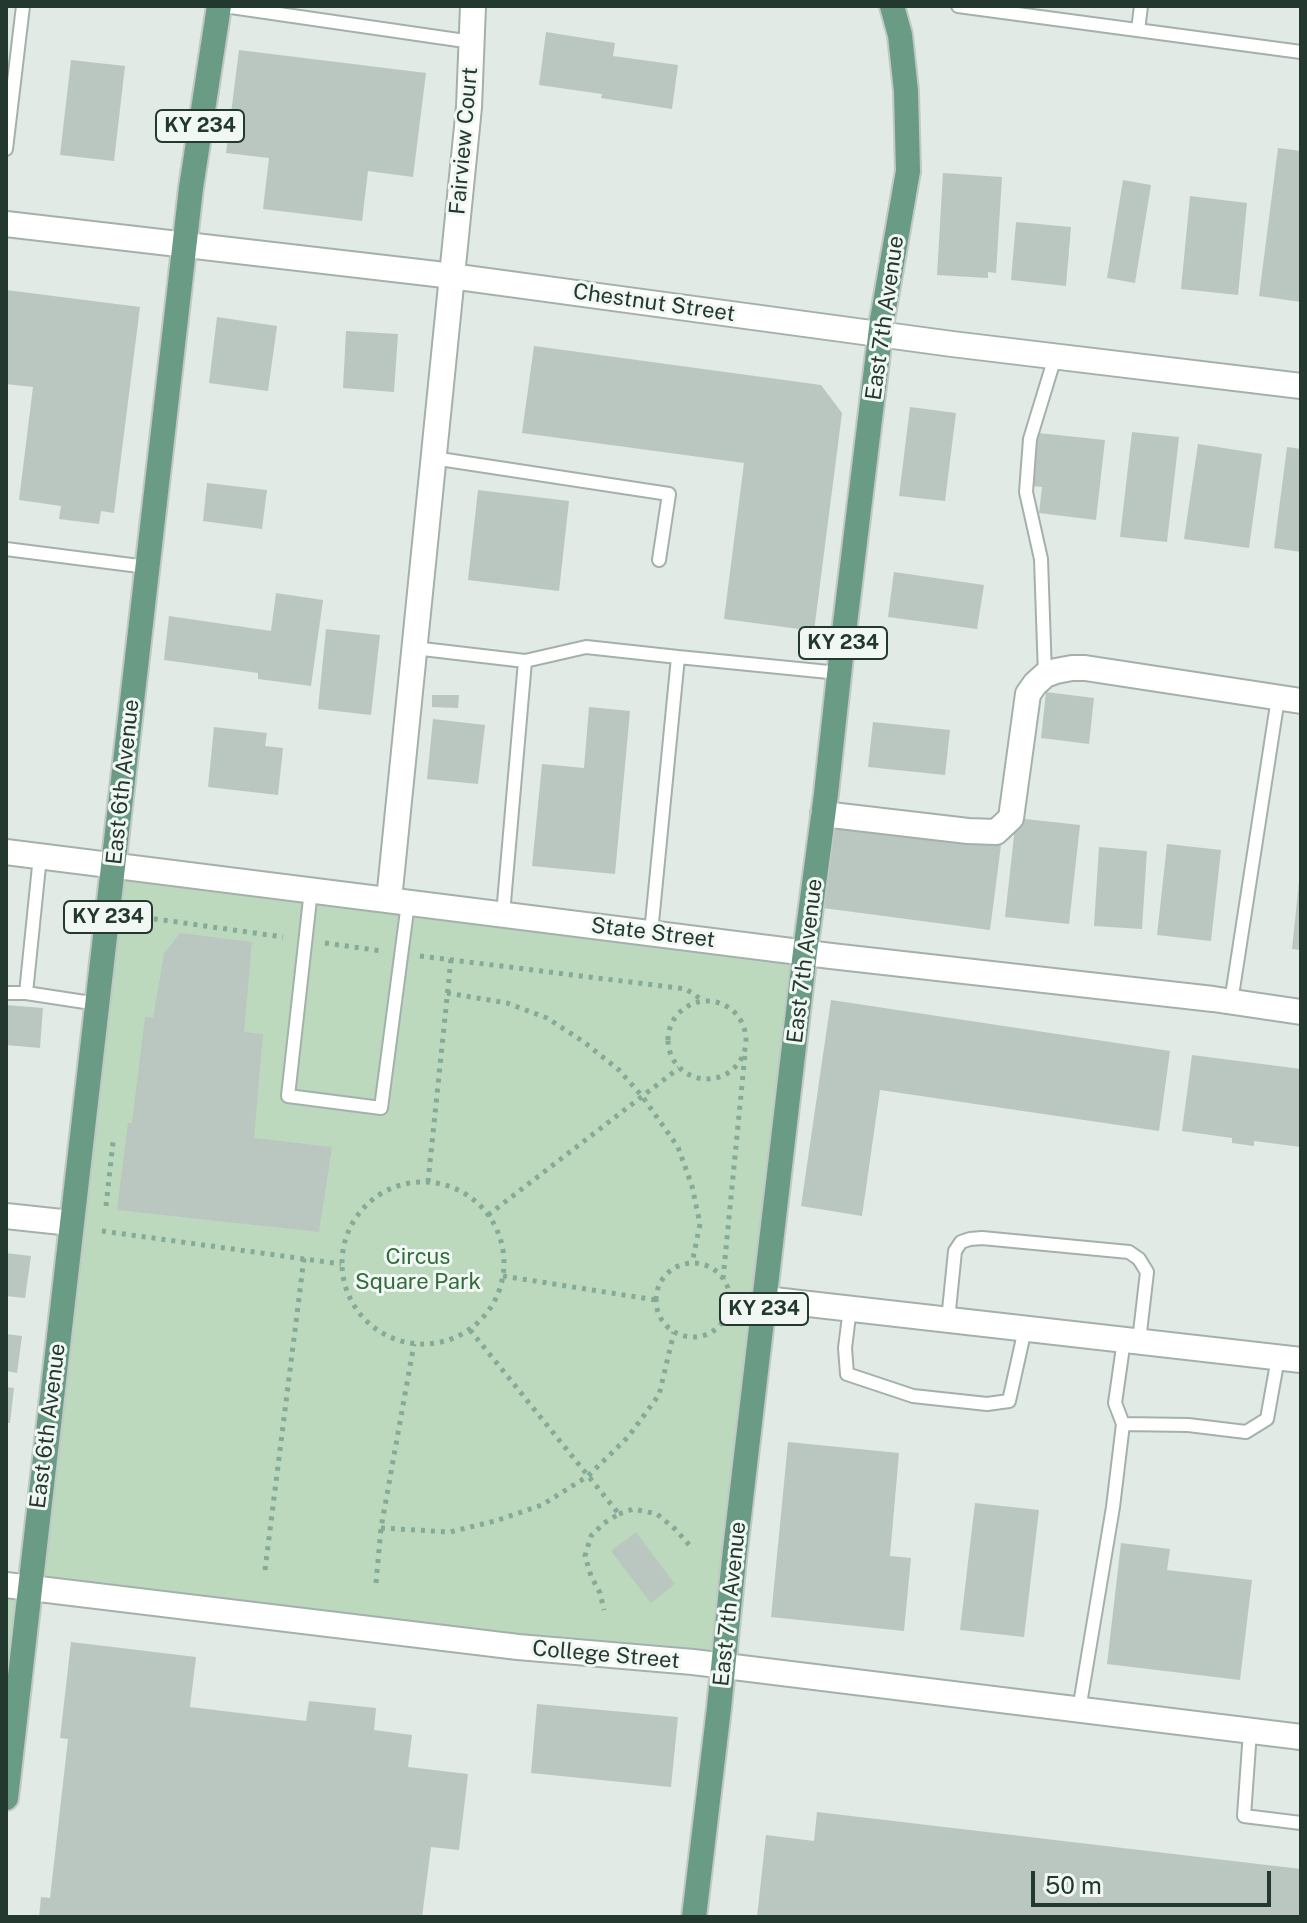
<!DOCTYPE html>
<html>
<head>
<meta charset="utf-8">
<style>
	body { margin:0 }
	#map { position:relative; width:1307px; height:1923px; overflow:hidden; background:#e1eae4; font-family:"Public Sans",sans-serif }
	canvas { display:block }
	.frame { position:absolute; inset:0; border:8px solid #23392f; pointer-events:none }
	.scale { position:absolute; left:1031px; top:1871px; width:240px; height:36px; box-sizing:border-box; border:4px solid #23392f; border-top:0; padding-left:10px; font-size:24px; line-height:28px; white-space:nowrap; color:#23392f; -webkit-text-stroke:6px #f1f7f3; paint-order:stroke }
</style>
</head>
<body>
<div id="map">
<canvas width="1307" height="1923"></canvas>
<div class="frame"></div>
<div class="scale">50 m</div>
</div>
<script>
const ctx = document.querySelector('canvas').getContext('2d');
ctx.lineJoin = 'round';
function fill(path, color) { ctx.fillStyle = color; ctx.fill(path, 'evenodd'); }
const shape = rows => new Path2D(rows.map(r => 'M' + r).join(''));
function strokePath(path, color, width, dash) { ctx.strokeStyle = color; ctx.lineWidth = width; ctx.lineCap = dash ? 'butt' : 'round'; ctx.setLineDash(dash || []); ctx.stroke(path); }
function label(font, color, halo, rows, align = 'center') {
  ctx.font = font + ' "Public Sans",sans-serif'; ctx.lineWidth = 6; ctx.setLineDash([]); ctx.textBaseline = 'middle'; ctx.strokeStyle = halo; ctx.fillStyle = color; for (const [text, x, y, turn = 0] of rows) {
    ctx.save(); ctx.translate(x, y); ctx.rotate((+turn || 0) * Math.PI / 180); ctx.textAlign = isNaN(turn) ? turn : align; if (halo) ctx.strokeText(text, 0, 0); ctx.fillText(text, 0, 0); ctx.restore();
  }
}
fill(shape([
	[114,865,805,952,724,1666,31,1588,6,1798,6,1585,30,1588]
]), '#bcd9be');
fill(shape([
	[546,32,615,43,613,56,678,65,672,109,601,98,602,94,539,85],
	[239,50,426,73,413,177,368,171,362,221,263,209,269,158,226,153],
	[71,60,125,66,114,161,60,155],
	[1278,148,1301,151,1301,302,1259,296],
	[943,173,1002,177,996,273,988,272,988,278,937,275],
	[1123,180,1151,185,1135,283,1107,278],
	[1190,196,1247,203,1238,295,1181,289],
	[1016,222,1071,227,1066,286,1011,280],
	[6,290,140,307,114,513,101,511,99,524,59,519,61,506,19,500,33,387,6,384],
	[217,317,277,326,268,391,209,383],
	[346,331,398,334,394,392,343,388],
	[534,346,821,385,842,413,814,631,724,619,744,463,522,433],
	[910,407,956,413,945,501,899,496],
	[1132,432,1179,437,1167,542,1120,537],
	[1038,433,1105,440,1096,520,1039,513,1042,487,1032,486],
	[1198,444,1262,454,1249,548,1184,539],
	[1287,447,1301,449,1301,552,1274,548],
	[207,483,267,490,262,529,203,521],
	[478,490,569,501,559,591,468,580],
	[894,572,984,585,977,629,888,617],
	[276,593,323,600,311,686,258,679,258,673,164,660,169,616,271,631],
	[326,629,380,635,371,715,318,709],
	[1046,692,1094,698,1089,744,1041,738],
	[432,695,459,695,458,708,432,707],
	[589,707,630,711,615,874,532,866,542,764,584,768],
	[433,719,485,725,478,784,427,779],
	[873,722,950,730,945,775,868,767],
	[214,727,267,733,265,746,283,748,278,795,208,787],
	[1016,818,1080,825,1069,924,1005,917],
	[834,823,1001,845,990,930,823,908],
	[1167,844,1221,850,1211,941,1157,935],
	[1099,847,1147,851,1142,929,1094,926],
	[1299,882,1301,882,1301,950,1292,949],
	[180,933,252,942,244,1032,263,1034,254,1138,332,1147,319,1232,117,1210,128,1123,132,1123,145,1017,153,1018,164,954],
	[831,1000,1170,1051,1159,1131,880,1090,862,1216,801,1206],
	[6,1005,43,1008,40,1048,6,1045],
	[1192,1055,1301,1069,1301,1147,1254,1141,1254,1146,1232,1143,1232,1138,1182,1131],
	[6,1253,31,1256,25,1298,6,1296],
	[6,1334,22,1336,17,1373,6,1371],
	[6,1387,14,1388,10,1423,6,1423],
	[788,1442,899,1453,890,1556,911,1558,904,1631,771,1617],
	[975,1503,1039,1510,1024,1637,960,1630],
	[636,1532,675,1584,651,1603,611,1551],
	[1121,1543,1170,1549,1167,1570,1252,1580,1240,1680,1107,1664],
	[71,1642,196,1657,190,1707,306,1721,309,1701,376,1708,374,1730,412,1735,408,1767,468,1774,459,1850,431,1847,422,1917,39,1917,41,1897,50,1898,68,1739,60,1738],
	[537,1704,678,1717,671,1787,531,1773],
	[817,1812,1301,1869,1301,1917,757,1917,766,1835,814,1841]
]), '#bac7c0');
const service = shape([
	[224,6,472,42],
	[958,6,1301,52],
	[1138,30,1141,6],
	[6,149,23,6],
	[433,458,669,494,659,560],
	[6,549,147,567],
	[414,648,525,661,586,647,678,657],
	[1045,675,1041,559,1026,492,1030,439,1055,357],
	[311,890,288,1096,381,1108,408,903],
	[503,914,525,661],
	[651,933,678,657,839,673],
	[6,993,26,993,98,1004],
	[26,993,40,856],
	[1231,1002,1278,698],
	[850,1308,845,1348,847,1374,913,1396,987,1404,1009,1401,1025,1329],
	[948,1320,955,1251,961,1242,970,1239,982,1238,1129,1252,1139,1259,1147,1272,1139,1341],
	[1124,1340,1115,1403,1123,1424,1188,1425,1246,1432,1267,1419,1278,1358],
	[1079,1710,1113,1507,1123,1424],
	[1250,1731,1244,1816,1301,1823]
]);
const minor = shape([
	[823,814,968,831,996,832,1011,818,1028,694,1035,684,1045,675,1056,671,1072,668,1085,668,1301,701],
	[389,900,469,107,473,6],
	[6,1216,71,1223],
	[765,1299,1301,1360]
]);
const tertiary = shape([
	[6,224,436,274,952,344,1301,386],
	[6,852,831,956,1213,999,1301,1012],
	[6,1585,518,1647,693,1662,1301,1737]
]);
const primary = shape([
	[6,1798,191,188,219,6],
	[694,1917,719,1708,734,1559,805,952,826,794,841,657,882,320,908,171,906,91,900,35,892,6]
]);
strokePath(service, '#a4b1aa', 16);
strokePath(minor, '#a4b1aa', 28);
strokePath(tertiary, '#a4b1aa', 28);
strokePath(primary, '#c1c8c5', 28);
strokePath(shape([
	[142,910,144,920,156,919,283,937],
	[325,943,382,951],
	[420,956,686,989,702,1000],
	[447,993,507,1003,547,1018,584,1042,619,1070,642,1096,678,1147,692,1186,700,1224,692,1263],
	'668 1040a39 39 0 1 1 78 0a39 39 0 1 1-78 0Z',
	[428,1182,451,959],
	'342 1263a81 81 0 1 1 162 0a81 81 0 1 1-162 0Z',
	[106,1206,113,1142],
	[488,1215,679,1068],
	[102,1231,341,1264],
	'656 1300a37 37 0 1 1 74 0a37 37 0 1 1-74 0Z',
	[503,1276,656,1300],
	[723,1279,745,1054],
	[470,1330,619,1514,604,1523,591,1536,585,1556,591,1576,600,1593,604,1610],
	[619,1514,633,1509,657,1514,675,1529,692,1548],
	[381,1528,450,1532,495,1521,542,1505,588,1476,628,1437,659,1395,674,1332],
	[265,1570,304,1258],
	[376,1583,381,1528,414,1344]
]), '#85aa97', 5, [4, 6]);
strokePath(service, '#fff', 12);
strokePath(minor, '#fff', 24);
strokePath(tertiary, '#fff', 24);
strokePath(primary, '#6a9b85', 24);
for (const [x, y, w] of [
	[200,126,88],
	[843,643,88],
	[108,917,88],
	[764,1309,88]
]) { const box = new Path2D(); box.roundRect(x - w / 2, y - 16, w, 32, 6); ctx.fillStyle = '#f1f7f3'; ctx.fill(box); strokePath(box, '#23392f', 2); }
label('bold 20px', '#23392f', null, [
	["KY 234",200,126],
	["KY 234",843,643],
	["KY 234",108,917],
	["KY 234",764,1309]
]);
label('22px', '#23392f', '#f1f7f3', [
	["Fairview Court",464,141,-85],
	["Chestnut Street",654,303,8],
	["East 7th Avenue",885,318,-82],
	["East 6th Avenue",123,782,-84],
	["State Street",653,933,7],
	["East 7th Avenue",805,961,-83],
	["East 6th Avenue",48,1426,-83],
	["East 7th Avenue",730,1604,-84],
	["College Street",606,1655,5]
]);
label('22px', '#326b3c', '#f1f7f3', [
	["Circus",418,1257],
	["Square Park",418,1282]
]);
</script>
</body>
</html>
